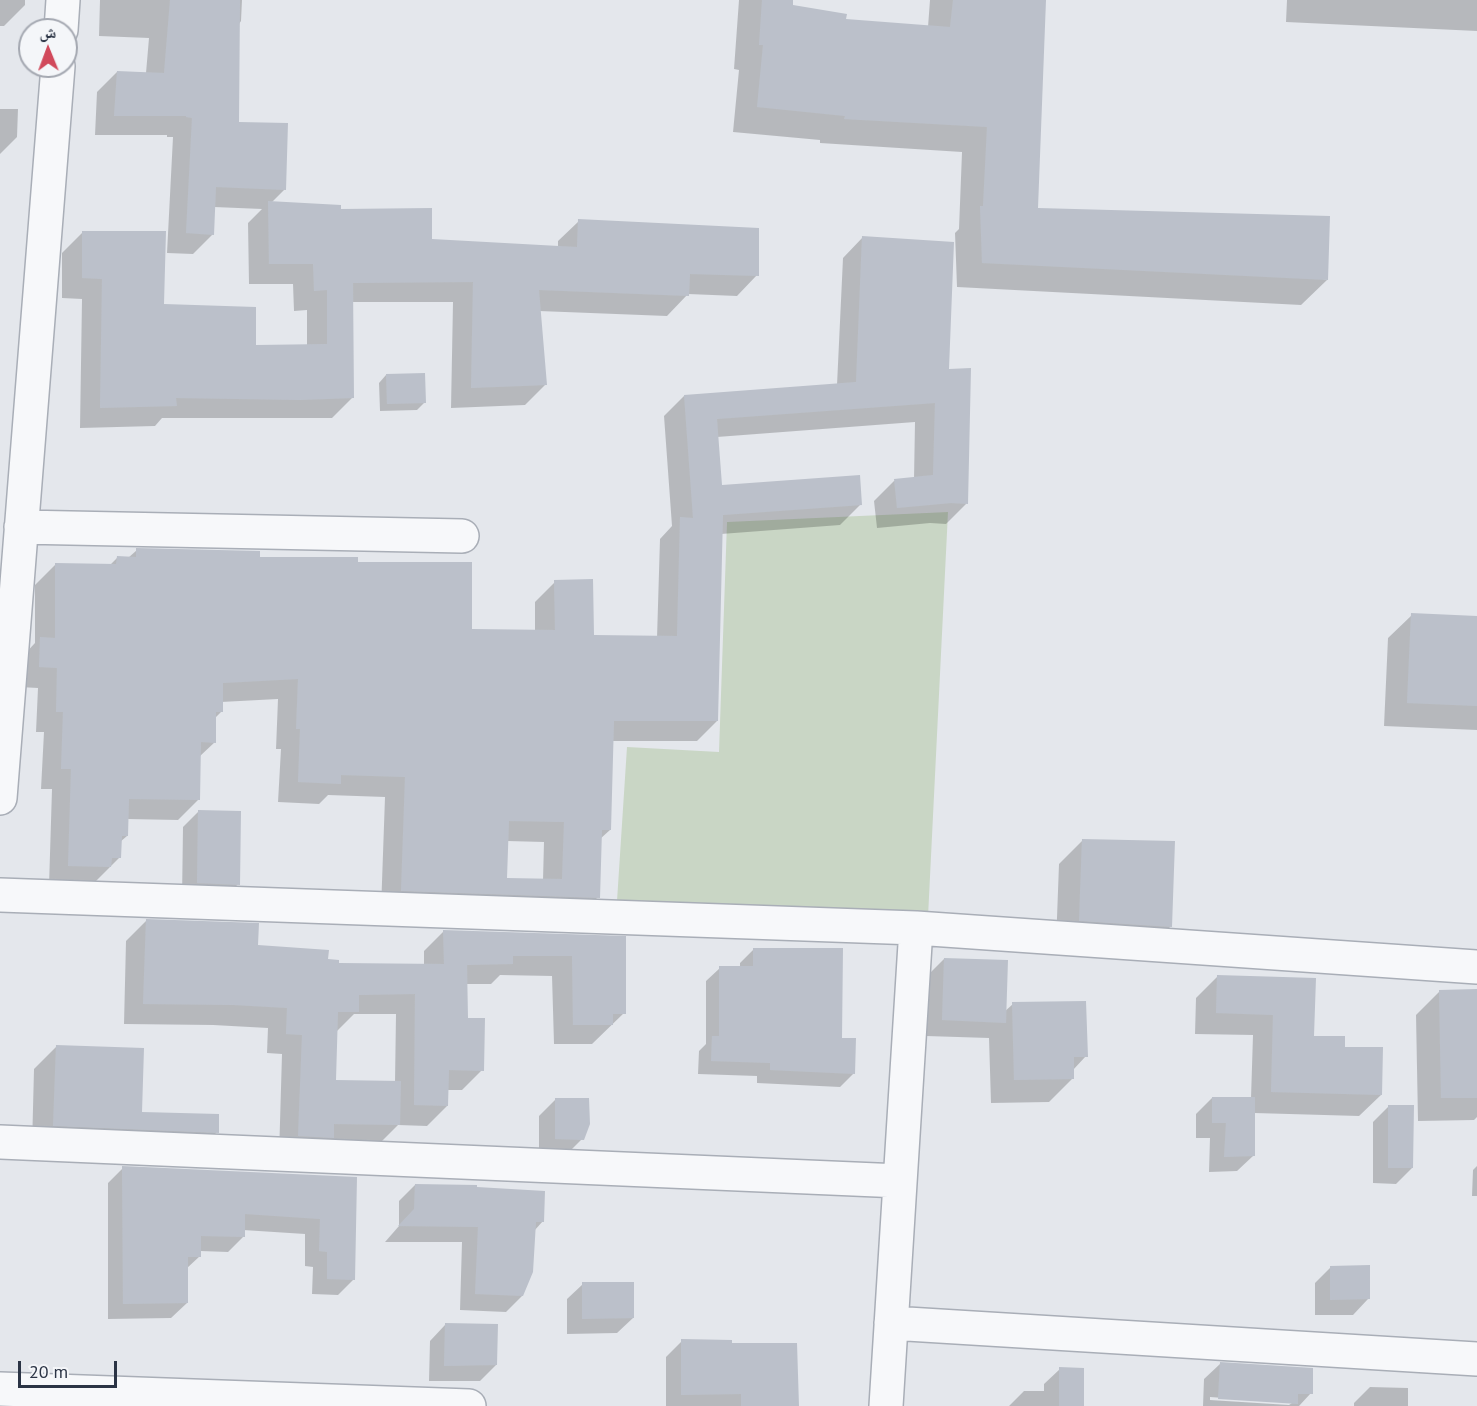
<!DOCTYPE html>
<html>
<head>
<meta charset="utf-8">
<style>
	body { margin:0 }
	#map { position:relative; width:1477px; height:1406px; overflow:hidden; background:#e4e7ec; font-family:"PT Sans","Noto Naskh Arabic",sans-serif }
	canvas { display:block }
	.north { position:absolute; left:18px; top:18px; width:60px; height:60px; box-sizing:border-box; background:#f4f6f9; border:2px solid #a4a8b1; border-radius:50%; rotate:359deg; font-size:16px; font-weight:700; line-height:24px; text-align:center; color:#2b3445 }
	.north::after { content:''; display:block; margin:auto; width:21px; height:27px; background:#d1495b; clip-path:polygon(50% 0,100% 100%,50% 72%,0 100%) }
	.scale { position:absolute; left:18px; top:1361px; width:99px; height:27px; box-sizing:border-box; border:3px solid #2b3445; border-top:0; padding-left:8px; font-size:18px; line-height:21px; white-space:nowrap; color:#2b3445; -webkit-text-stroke:4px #f4f6f9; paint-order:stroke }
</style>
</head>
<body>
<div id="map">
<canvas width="1477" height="1406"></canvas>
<div class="north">ش</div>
<div class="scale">20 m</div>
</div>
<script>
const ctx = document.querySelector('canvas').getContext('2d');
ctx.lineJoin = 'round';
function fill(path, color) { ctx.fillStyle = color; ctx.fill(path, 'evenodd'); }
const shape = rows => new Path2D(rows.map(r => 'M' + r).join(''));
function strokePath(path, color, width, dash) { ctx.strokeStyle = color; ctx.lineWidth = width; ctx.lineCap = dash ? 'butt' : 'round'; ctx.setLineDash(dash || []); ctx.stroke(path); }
fill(shape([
	[948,512,928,917,617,901,627,747,719,752,727,522]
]), '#c9d6c5');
fill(shape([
	[0,0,25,0,25,5,4,26,0,26],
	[100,0,242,0,241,21,239,24,238,123,285,189,271,203,339,210,431,240,558,247,558,241,579,221,757,275,737,296,688,294,667,316,539,311,545,385,525,405,451,408,453,302,351,302,352,398,332,418,162,418,155,426,80,428,82,299,62,298,62,253,83,232,163,306,254,347,307,346,307,310,294,311,293,284,249,284,248,223,262,209,214,207,213,234,193,254,167,253,173,137,167,137,167,135,95,135,97,92,117,72,146,73,149,38,99,36],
	[739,0,792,0,792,6,844,21,928,27,930,0,1045,0,1036,209,1327,280,1301,305,957,287,955,233,959,229,962,152,820,143,820,140,733,132,739,70,734,69],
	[1287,0,1477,0,1477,31,1286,22],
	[0,109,18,109,17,137,0,154],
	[863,237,947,370,966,504,946,524,930,523,877,528,874,501,894,481,914,479,915,422,717,437,721,487,860,505,840,525,721,534,717,721,697,741,612,741,610,830,600,839,598,897,578,917,381,910,385,797,328,795,319,804,278,802,281,749,276,749,278,699,221,702,221,712,215,718,215,742,199,757,198,800,178,820,127,819,127,836,120,842,120,857,90,887,49,886,52,789,41,789,44,732,36,732,38,688,19,687,20,659,35,643,35,585,56,564,110,565,117,558,128,558,137,550,357,563,471,630,535,631,535,602,555,582,593,637,657,638,660,539,672,526,664,416,684,396,837,385,843,258],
	[507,841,544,842,543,880,506,879],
	[386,375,425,402,417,410,380,411,379,383],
	[1412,615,1477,618,1477,730,1384,726,1388,638],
	[199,811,238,884,223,900,182,899,183,827],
	[1083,840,1171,926,1147,950,1056,944,1059,864],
	[146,921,338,964,424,965,424,951,444,931,624,938,624,1013,592,1044,554,1044,552,976,500,975,491,984,466,984,467,1020,482,1070,462,1090,447,1090,447,1106,427,1126,398,1125,378,1145,279,1156,282,1054,267,1053,268,1028,213,1025,124,1024,126,941],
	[354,1014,396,1014,395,1082,334,1081,337,1031],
	[754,949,841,1040,854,1073,840,1087,757,1083,757,1076,698,1074,699,1051,706,1044,706,981,720,968,740,968,740,963],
	[944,959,1004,1012,1013,1004,1086,1056,1073,1070,1073,1078,1049,1102,991,1103,989,1038,926,1036,928,975],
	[1217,977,1312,1038,1344,1049,1381,1095,1359,1116,1254,1113,1253,1156,1237,1171,1209,1172,1210,1138,1196,1138,1196,1114,1212,1098,1251,1098,1253,1035,1195,1034,1196,998],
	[1477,991,1477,1117,1474,1120,1418,1121,1416,1015,1439,992],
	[56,1047,141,1114,217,1132,195,1154,32,1147,34,1069],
	[555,1100,582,1139,566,1155,539,1154,539,1116],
	[1389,1106,1412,1168,1396,1184,1373,1183,1373,1122],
	[1477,1166,1477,1196,1472,1196,1473,1170],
	[123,1168,355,1179,354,1279,338,1295,312,1294,313,1267,305,1266,305,1234,243,1230,243,1237,228,1252,200,1251,200,1256,186,1269,187,1303,171,1318,108,1319,108,1183],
	[415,1185,475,1189,543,1221,534,1231,522,1296,506,1312,460,1310,462,1242,385,1242,399,1226,399,1201],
	[1331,1267,1368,1299,1353,1315,1315,1315,1315,1283],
	[583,1284,633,1318,617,1333,567,1334,567,1299],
	[445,1325,496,1365,480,1381,429,1381,430,1341],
	[682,1341,731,1344,797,1406,666,1406,666,1357],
	[1220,1364,1311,1393,1299,1406,1203,1406,1204,1379],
	[1210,1397,1292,1403,1289,1405,1210,1400],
	[1060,1369,1083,1406,1009,1406,1024,1391,1044,1391,1044,1384],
	[1370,1387,1408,1388,1408,1406,1354,1406,1354,1403]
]), '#0003');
fill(shape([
	[170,0,240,0,239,122,288,123,286,190,216,187,214,235,186,233,192,118,186,117,186,116,114,116,117,71,164,73],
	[762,0,793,0,793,5,847,14,846,19,950,27,953,0,1046,0,1038,208,1330,216,1328,280,982,263,980,206,983,206,987,127,844,119,845,116,757,107,763,45,759,45],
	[268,201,341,205,341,209,432,208,432,239,577,247,578,219,759,228,759,276,690,274,689,296,539,290,547,385,471,388,473,282,353,283,354,398,300,400,176,398,177,406,100,408,102,279,82,278,82,231,166,231,164,304,256,307,256,345,327,344,327,290,314,291,313,264,269,264],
	[862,236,954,242,949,369,971,368,968,504,951,503,897,508,894,479,933,475,935,403,717,419,722,485,860,475,862,505,723,515,718,721,614,721,611,830,602,830,600,898,401,891,405,777,341,775,341,784,298,782,300,729,296,729,298,679,223,683,223,712,216,712,216,743,201,742,200,800,129,799,128,836,122,836,121,858,112,858,111,867,68,866,71,769,61,769,63,712,56,712,57,668,39,667,40,637,55,638,55,563,116,564,117,556,136,557,136,548,260,551,260,557,358,557,358,562,472,562,472,629,555,630,554,580,593,579,594,635,677,636,680,517,693,518,684,395,856,382],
	[509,821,564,822,562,879,507,878],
	[425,373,426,403,387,404,386,374],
	[1411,613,1477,616,1477,706,1407,703],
	[198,810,241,811,240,885,197,883],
	[1082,839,1175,841,1172,927,1079,921],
	[146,919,259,923,258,945,329,950,328,959,339,960,339,963,444,964,443,930,626,936,626,1014,613,1014,613,1025,573,1025,572,956,513,956,513,964,467,965,468,1018,485,1018,484,1071,449,1070,448,1106,414,1105,415,994,359,995,359,1012,338,1012,336,1080,401,1081,400,1125,334,1124,334,1138,298,1136,302,1035,286,1034,287,1008,234,1005,143,1004],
	[753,948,843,948,842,1038,856,1038,855,1074,770,1070,770,1063,711,1061,712,1036,719,1036,719,966,753,966],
	[944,958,1008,960,1006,1023,942,1020],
	[1217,975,1316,978,1314,1036,1345,1036,1345,1047,1383,1047,1382,1095,1271,1092,1273,1015,1216,1013],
	[1477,989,1477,1098,1441,1098,1439,990],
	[1086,1001,1088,1057,1074,1057,1074,1079,1014,1080,1012,1002],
	[56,1045,144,1048,142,1112,219,1114,219,1133,53,1126],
	[1212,1097,1255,1097,1255,1156,1224,1157,1226,1123,1212,1123],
	[555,1098,589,1098,590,1124,584,1140,555,1139],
	[1388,1105,1414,1105,1413,1168,1388,1168],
	[122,1166,357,1177,355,1280,327,1279,327,1252,319,1251,320,1219,245,1214,245,1237,201,1236,201,1257,188,1257,188,1303,123,1304],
	[415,1184,477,1185,477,1187,545,1191,544,1222,536,1222,533,1272,523,1296,475,1294,478,1227,398,1226,414,1209],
	[1370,1265,1370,1299,1330,1300,1330,1266],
	[582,1282,634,1282,634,1318,582,1319],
	[445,1323,498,1324,497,1365,444,1366],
	[681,1339,732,1340,732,1343,797,1343,799,1406,741,1406,741,1394,681,1395],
	[1220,1362,1313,1368,1313,1394,1298,1394,1298,1404,1218,1399],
	[1059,1367,1084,1368,1084,1406,1059,1406]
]), '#bbc0ca');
const minor = shape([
	[61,30,63,0],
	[21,527,462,536],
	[0,798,58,66],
	[0,895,916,928,1477,967],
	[0,1142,900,1181],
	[891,1323,1477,1359],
	[0,1389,469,1406],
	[886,1406,916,928]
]);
strokePath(minor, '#a9aeb7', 36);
strokePath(minor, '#f7f8fa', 33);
</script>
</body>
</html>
